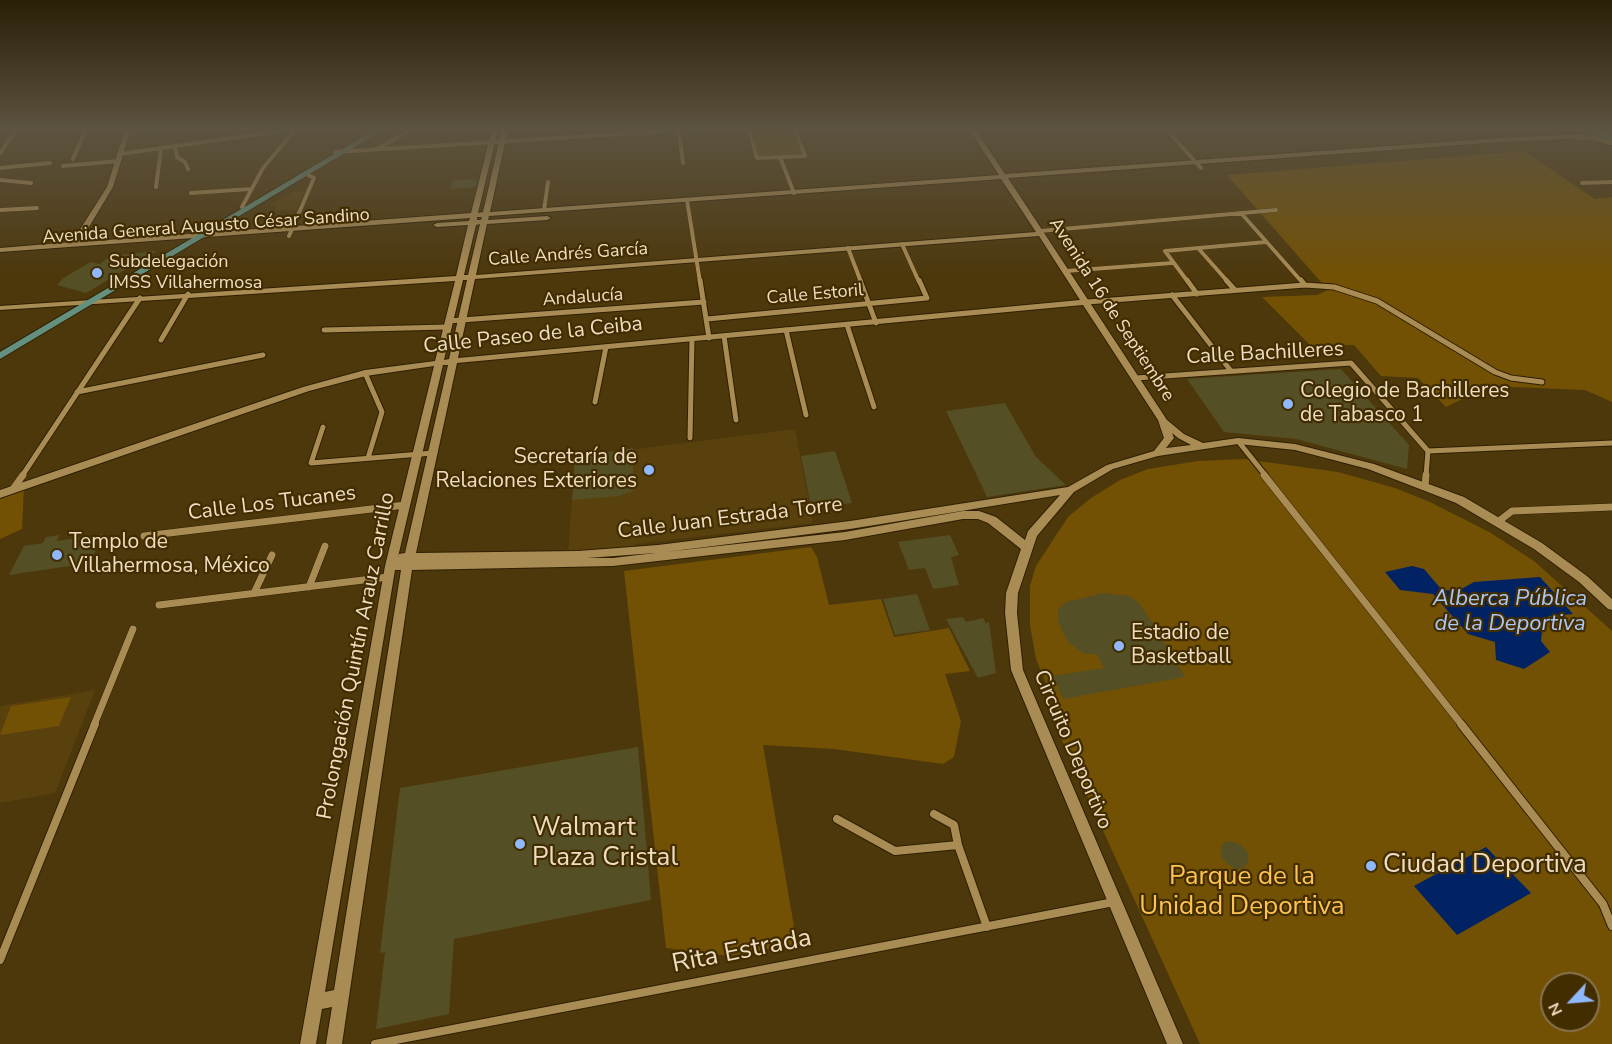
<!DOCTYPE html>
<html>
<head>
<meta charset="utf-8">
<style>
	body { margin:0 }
	#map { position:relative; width:1612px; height:1044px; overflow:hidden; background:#4d380c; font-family:"Nunito Sans",sans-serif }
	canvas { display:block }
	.north { position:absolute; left:1540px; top:972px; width:60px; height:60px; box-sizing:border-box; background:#422d00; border:2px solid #87734e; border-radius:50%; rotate:244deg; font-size:16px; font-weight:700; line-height:24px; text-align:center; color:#eeddc2 }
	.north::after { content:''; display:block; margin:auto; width:21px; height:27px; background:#90b8fd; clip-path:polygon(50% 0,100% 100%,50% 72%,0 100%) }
</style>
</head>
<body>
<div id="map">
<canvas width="1612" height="1044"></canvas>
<div class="north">N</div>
</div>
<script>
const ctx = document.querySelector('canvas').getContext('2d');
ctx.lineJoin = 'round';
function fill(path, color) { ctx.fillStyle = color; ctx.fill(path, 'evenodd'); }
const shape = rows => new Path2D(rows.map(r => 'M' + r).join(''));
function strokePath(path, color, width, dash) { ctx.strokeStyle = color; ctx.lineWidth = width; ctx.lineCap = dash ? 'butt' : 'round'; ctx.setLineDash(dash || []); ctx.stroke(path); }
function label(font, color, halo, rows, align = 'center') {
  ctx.font = font + ' "Nunito Sans",sans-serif'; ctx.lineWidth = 4.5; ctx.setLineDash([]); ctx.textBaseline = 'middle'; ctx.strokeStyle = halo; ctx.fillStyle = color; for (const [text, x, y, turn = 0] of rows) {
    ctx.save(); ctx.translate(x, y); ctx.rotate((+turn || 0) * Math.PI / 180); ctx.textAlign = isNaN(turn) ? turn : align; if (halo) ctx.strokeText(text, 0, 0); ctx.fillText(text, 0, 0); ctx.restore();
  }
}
fill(shape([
	[305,191,296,209,274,210,276,207,270,205,293,192],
	[795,429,813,523,635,544,634,548,568,553,575,457],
	[95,690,55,793,0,803,0,706]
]), '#59410d');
fill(shape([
	[749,129,795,129,805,156,757,158],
	[1524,151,1595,199,1612,197,1612,402,1585,390,1489,386,1446,407,1418,378,1381,376,1354,345,1311,346,1262,297,1317,295,1328,290,1227,175],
	[1244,459,1338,472,1395,488,1430,502,1491,533,1534,561,1612,631,1612,1044,1200,1044,1060,736,1067,734,1036,659,1030,625,1030,586,1036,566,1068,517,1091,498,1120,480,1148,469,1198,461],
	[1552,984,1588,984,1588,1020,1552,1020],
	[24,486,22,529,0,539,0,495],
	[811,547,817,557,829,605,881,599,894,637,949,628,970,671,945,674,961,721,954,757,943,764,834,749,763,745,797,944,729,956,666,948,624,571],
	[71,697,59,726,0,735,11,706]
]), '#725104');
fill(shape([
	[1412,566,1424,569,1442,590,1458,591,1474,582,1540,577,1573,614,1549,616,1543,622,1541,641,1550,652,1524,669,1496,660,1495,642,1468,634,1433,594,1400,590,1385,572],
	[1486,847,1531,893,1457,935,1414,886]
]), '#012364');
fill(shape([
	[477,179,475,187,450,189,452,180],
	[157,251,86,293,57,285,63,278,91,262,100,264,110,256],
	[1341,369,1409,445,1407,469,1296,439,1224,432,1187,379],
	[1005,403,1036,457,1066,485,987,497,946,411],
	[633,448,633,491,619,496,572,500,575,457],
	[835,451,852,503,830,506,829,500,810,502,801,456],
	[103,534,90,563,9,575,24,546,43,543,46,537,59,535,57,541],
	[950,535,959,555,951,557,959,585,933,589,925,568,909,570,898,542],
	[1103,593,1129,596,1139,603,1152,622,1155,632,1153,640,1162,639,1185,677,1063,699,1053,676,1104,668,1097,654,1084,654,1068,642,1058,621,1058,609,1066,602],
	[917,594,930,630,895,635,883,599],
	[963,617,966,622,983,618,986,623,989,622,996,673,978,678,946,619],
	[638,747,651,900,454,939,449,1014,376,1029,385,952,380,953,400,788],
	[1229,841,1241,845,1249,854,1247,864,1242,869,1233,868,1222,859,1221,851,1223,843]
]), '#554f25');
const streetFar3 = shape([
	[749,129,757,158,805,156,795,129],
	[1166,129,1201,168],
	[679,131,683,163],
	[127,133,154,129],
	[1603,135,1612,133],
	[175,147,177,157,185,162,188,169],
	[378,148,412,129],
	[335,152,700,129],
	[0,153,17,129],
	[120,154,295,129],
	[780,157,794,193],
	[73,159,86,129],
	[63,166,118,161],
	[0,168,50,163],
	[0,180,31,183],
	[1582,183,1612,182],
	[156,187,161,149],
	[191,193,251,189],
	[687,200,700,282],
	[242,207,263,168,295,130],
	[0,210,37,208],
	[544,210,548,182],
	[1241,213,1302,282],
	[1040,231,1276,210],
	[289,236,314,178,308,175],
	[902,244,919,282],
	[848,248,861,282],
	[1198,248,1228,282],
	[1066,271,1172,263],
	[1188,282,1165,251,1266,242]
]);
const streetFar2 = shape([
	[700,280,709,338],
	[860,280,876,323],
	[1187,280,1197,294],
	[1226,280,1235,290],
	[1301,280,1305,285],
	[1172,295,1231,371],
	[1087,302,1305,285,1334,287,1377,301,1495,372,1511,378,1542,382],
	[707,319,927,298,919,280],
	[448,321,704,302],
	[847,325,874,407],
	[324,330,447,327],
	[786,330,806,415],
	[724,336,736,420],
	[161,340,188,294],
	[365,373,382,412,368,458],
	[1136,378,1351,363,1428,451],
	[77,392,263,355],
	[595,402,606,347],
	[323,427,311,463,433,453],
	[690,438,692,339],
	[1238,441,1266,476],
	[1428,451,1612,443],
	[22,476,140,298],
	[1426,476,1428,451]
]);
const streetFar1 = shape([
	[1264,475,1462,725],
	[1425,486,1426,475],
	[13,489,23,475],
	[1499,521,1512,511,1612,507],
	[144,536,405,505],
	[309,587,325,546],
	[254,593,272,555],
	[159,605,388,577],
	[94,725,133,629]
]);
const street = shape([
	[1461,724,1603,904,1612,926],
	[934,814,954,825,958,845,987,927],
	[837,819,895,851,958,845],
	[0,960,95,724],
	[375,1044,1114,902]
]);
const secondary = shape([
	[125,129,131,129,113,187,80,242,471,213,492,129,498,129,478,213,483,212,502,129,508,129,490,212,999,175,969,129,975,129,1005,174,1500,138,1583,134,1612,141,1612,145,1583,138,1500,142,1008,178,1167,420,1184,434,1203,443,1238,438,1295,444,1374,464,1464,497,1542,543,1587,576,1612,599,1612,610,1608,609,1579,582,1534,549,1456,503,1368,469,1295,450,1238,444,1158,456,1113,469,1074,492,1037,536,1018,593,1017,613,1023,670,1183,1044,1167,1044,1011,670,1005,613,1006,593,1021,549,988,523,978,519,963,519,845,540,613,566,412,570,342,1044,326,1044,332,1007,322,1009,316,1044,300,1044,385,566,434,366,366,376,309,391,0,498,0,490,303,387,365,370,435,361,455,281,0,310,0,306,456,276,468,225,437,227,433,225,437,223,469,221,470,218,0,252,0,248,72,242,107,187,125,129],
	[1001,179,1036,232,476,275,487,224,547,220,551,218,547,216,488,220,489,216,1001,179],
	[477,217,482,217,481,220,477,220,477,217],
	[480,224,468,275,464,275,476,225,480,224],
	[1039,236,1080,300,458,358,475,279,1039,236],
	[463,280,467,280,449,359,444,360,463,280],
	[1083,305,1158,420,1164,438,1154,451,1107,465,1068,487,850,521,658,545,578,551,416,553,457,363,1083,305],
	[443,365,448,365,405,553,399,554,398,557,443,365],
	[1172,433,1178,438,1191,445,1166,448,1174,438,1172,433],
	[1060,495,1028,531,1025,540,996,517,979,511,963,511,845,532,665,552,850,529,1060,495],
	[655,553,613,558,587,558,655,553],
	[395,570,401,570,334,990,325,992,395,570]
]);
const primary = shape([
	[376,129,385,129,0,359,0,352,376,129],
	[1586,129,1596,129,1605,134,1612,136,1612,141,1602,137,1576,141,1576,139,1596,134,1586,129]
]);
strokePath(streetFar3, '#2f2003', 4.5);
strokePath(streetFar2, '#2f2003', 7);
strokePath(streetFar1, '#2f2003', 8);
strokePath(street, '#2f2003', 10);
strokePath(secondary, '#2f2003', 2);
strokePath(primary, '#2f2003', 2);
strokePath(streetFar3, '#a98b54', 4);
strokePath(streetFar2, '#a98b54', 5);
strokePath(streetFar1, '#a98b54', 7);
strokePath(street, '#a98b54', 8);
fill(secondary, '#a98b54');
fill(primary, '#64917f');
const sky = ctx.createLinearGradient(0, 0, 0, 276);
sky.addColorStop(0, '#2a1f07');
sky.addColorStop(0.47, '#5c5340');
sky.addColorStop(1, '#5c534000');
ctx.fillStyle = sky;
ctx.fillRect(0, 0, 1612, 276);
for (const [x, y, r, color] of [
	[97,273,6,"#90b8fd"],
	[1288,404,6,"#90b8fd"],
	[649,470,6,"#90b8fd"],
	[57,555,6,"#90b8fd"],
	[1119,646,6,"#90b8fd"],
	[520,844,6,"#90b8fd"],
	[1371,866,6,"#90b8fd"]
]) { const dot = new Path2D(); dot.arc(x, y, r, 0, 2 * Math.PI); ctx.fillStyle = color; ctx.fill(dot); strokePath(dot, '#422d00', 2); }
label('18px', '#eeddc2', '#422d00', [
	["Avenida General Augusto César Sandino",206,227,-4],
	["Calle Andrés García",568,255,-4],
	["Calle Estoril",815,295,-5],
	["Andalucía",583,298,-4],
	["Avenida 16 de Septiembre",1111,310,57]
]);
label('18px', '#eeddc2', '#422d00', [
	["Subdelegación",109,263],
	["IMSS Villahermosa",109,284]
], 'left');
label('21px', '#eeddc2', '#422d00', [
	["Calle Paseo de la Ceiba",533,336,-6],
	["Calle Bachilleres",1265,354,-3],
	["Calle Los Tucanes",272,504,-7],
	["Calle Juan Estrada Torre",730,519,-7],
	["Prolongación Quintín Arauz Carrillo",357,656,-79],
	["Circuito Deportivo",1072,750,67]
]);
label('21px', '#eeddc2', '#422d00', [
	["Colegio de Bachilleres",1300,392],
	["de Tabasco 1",1300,416],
	["Secretaría de",637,458,"right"],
	["Relaciones Exteriores",637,482,"right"],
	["Templo de",69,543],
	["Villahermosa, México",69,567],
	["Estadio de",1131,634],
	["Basketball",1131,658]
], 'left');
label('italic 22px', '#acc7f5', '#422d00', [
	["Alberca Pública",1510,600],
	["de la Deportiva",1510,625]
]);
label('26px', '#eeddc2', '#422d00', [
	["Walmart",532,829],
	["Plaza Cristal",532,859],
	["Ciudad Deportiva",1383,866]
], 'left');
label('26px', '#fec351', '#422d00', [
	["Parque de la",1242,878],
	["Unidad Deportiva",1242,908]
]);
label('26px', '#eeddc2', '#422d00', [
	["Rita Estrada",742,952,-11]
]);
</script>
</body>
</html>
